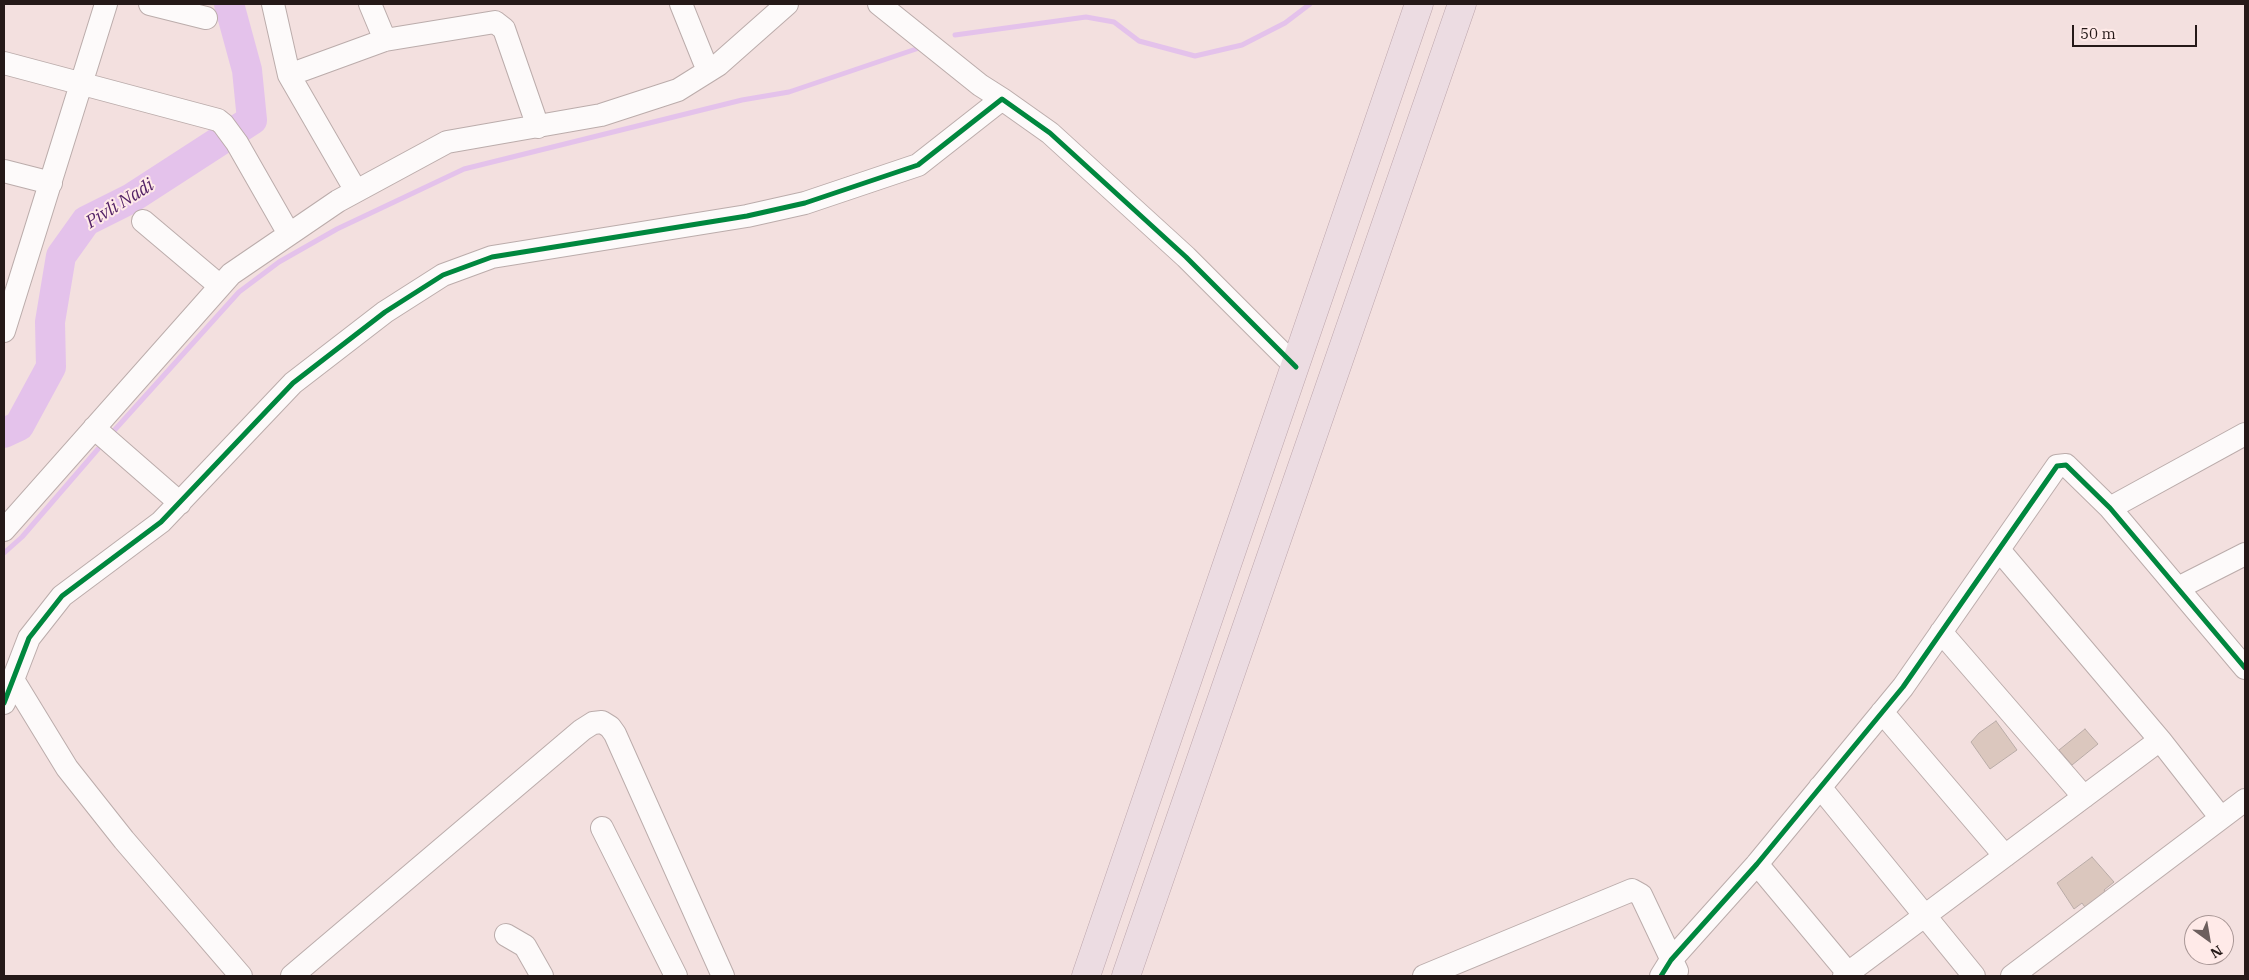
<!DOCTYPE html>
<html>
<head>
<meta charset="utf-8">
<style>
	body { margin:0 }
	#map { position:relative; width:2249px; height:980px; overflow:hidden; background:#f3e0df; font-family:"IBM Plex Serif",serif }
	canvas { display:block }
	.frame { position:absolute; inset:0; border:5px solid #251918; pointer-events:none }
	.north { position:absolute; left:2184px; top:915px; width:50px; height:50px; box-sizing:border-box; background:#ffeae8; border:1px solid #a89695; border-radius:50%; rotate:148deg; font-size:14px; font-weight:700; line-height:20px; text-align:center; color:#251918 }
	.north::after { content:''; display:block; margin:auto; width:18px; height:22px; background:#6d5f5e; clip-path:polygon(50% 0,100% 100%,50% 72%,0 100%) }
	.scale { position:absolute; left:2072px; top:25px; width:125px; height:22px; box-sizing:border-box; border:2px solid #251918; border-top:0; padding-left:6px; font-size:15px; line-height:18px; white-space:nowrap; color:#251918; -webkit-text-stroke:4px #ffeae8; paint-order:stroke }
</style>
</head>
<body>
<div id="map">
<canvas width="2249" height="980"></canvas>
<div class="frame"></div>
<div class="north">N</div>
<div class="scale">50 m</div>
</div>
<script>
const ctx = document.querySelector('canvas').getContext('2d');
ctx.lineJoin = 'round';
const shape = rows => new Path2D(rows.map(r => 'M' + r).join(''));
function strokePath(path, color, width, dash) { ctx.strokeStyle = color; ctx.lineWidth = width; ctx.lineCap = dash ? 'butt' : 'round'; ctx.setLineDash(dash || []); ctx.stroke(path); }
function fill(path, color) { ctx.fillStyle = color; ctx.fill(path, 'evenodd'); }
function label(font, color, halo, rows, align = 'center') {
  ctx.font = font + ' "IBM Plex Serif",serif'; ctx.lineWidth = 4; ctx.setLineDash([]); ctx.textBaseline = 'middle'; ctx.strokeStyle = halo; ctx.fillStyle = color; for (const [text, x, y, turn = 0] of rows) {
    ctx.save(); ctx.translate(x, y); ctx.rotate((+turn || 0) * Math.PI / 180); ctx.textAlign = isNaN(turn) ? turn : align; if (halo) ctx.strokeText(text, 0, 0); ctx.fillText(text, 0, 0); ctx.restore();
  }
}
strokePath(shape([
	[955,35,1086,17,1114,22,1139,41,1195,56,1242,45,1285,23,1310,4],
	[111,434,239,292,279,262,337,229,464,169,742,100,789,92,922,47],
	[4,553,22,537,98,449]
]), '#e4c2eb', 5);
strokePath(shape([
	[4,433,19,426,51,367,50,322,61,256,86,221,130,199,252,120,247,70,229,4]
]), '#e4c2eb', 30);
const building = shape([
	[1996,721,2017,750,1990,769,1971,742,1979,733,1996,721],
	[2085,729,2098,744,2072,765,2059,750,2085,729],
	[2092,857,2114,882,2104,890,2107,894,2087,910,2082,903,2074,909,2057,883,2092,857]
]);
fill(building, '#dbc7be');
strokePath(building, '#b9aba7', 1);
const minor = shape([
	[150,4,206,18],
	[273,4,289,75,356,191],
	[370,4,385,40],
	[681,4,708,71],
	[879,4,980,85,1002,99],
	[4,63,218,120,223,124,237,143,289,234],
	[289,75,385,40,495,22,504,29,538,127],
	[4,171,51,183],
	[143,221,220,286],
	[4,331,106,4],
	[94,428,180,503],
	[2110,508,2245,434],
	[4,530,231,274,338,201,447,142,601,115,678,90,718,65,787,4],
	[2000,551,2160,740,2221,818],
	[2178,588,2245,554],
	[1941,632,2084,797],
	[12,678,67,768,124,840,241,976],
	[4,703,29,638,62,596,161,522,293,383,385,312,443,275,492,257,747,216,805,203,918,165,1002,99,1050,133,1186,257,1296,367],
	[1882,712,2005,856],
	[1820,787,1974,976],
	[602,828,676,976],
	[1757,864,1848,973],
	[506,935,525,946,542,976],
	[292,976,582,730,593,723,602,722,610,727,615,734,723,976],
	[1424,976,1632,890,1641,895,1677,971],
	[1661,976,1671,960,1757,864,1903,687,2057,466,2066,465,2110,508,2245,668],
	[1844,976,2160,740],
	[2012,976,2245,800]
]);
const highway = shape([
	[1086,976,1419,4],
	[1126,976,1462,4]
]);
strokePath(minor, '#bbacab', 24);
strokePath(highway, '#bda5ac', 29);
strokePath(minor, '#fdfafa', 22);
strokePath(highway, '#ecdce2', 28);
strokePath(shape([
	[4,703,29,638,62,596,161,522,293,383,385,312,443,275,492,257,747,216,805,203,918,165,1002,99,1050,133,1186,257,1296,367],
	[1661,976,1671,960,1757,864,1903,687,2057,466,2066,465,2110,508,2245,668]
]), '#00873e', 5);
label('italic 18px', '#542367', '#ffeae8', [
	["Pivli Nadi",120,204,-32]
]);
</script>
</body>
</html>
